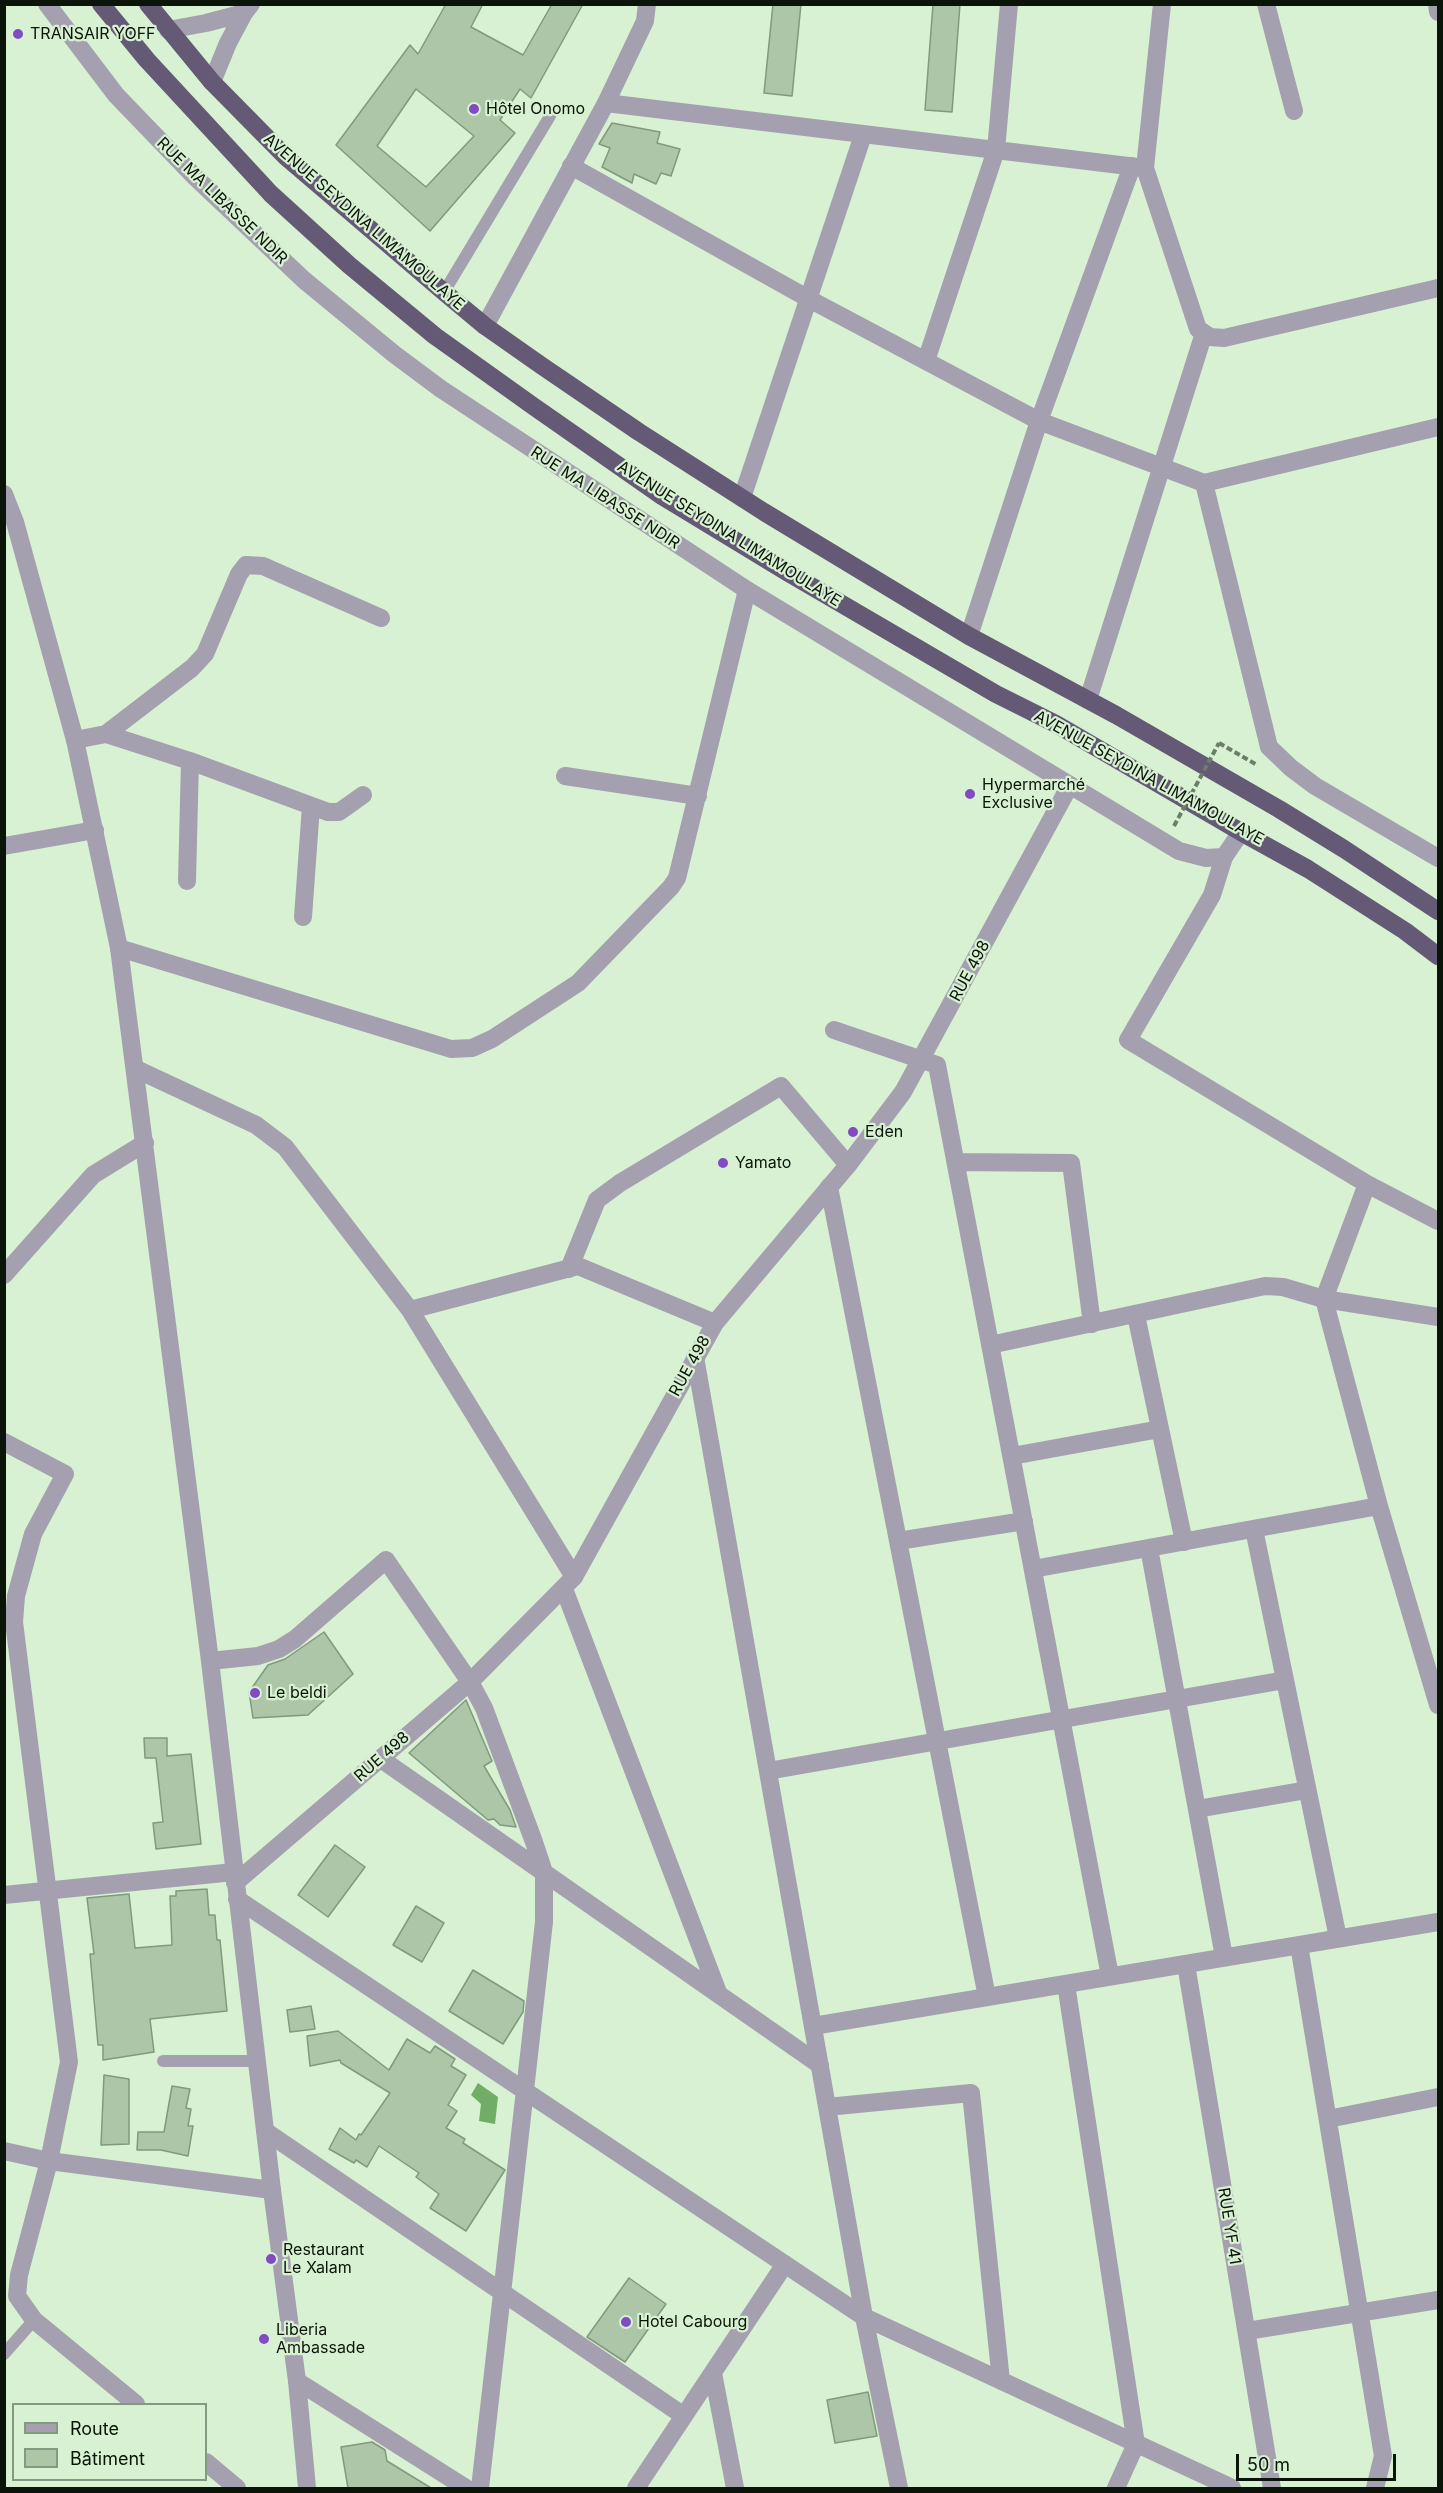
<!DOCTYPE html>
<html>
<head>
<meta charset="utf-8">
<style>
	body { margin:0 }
	#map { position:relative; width:1443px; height:2493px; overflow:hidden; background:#d7f1d2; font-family:Inter,sans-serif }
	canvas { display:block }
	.frame { position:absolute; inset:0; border:6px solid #0b1409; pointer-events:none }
	.legend { position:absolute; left:12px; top:2403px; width:195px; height:78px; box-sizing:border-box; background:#d7f1d2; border:2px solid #859982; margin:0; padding:8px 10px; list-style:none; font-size:18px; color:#0b1409 }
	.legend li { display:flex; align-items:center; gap:12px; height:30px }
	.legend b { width:30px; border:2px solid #859982 }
	.scale { position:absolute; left:1236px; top:2454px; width:160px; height:27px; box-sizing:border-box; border:3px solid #0b1409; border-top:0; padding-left:8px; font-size:18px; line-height:21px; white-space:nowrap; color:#0b1409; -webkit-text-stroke:4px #d7f1d2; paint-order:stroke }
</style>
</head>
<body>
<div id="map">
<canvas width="1443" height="2493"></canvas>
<div class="frame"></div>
<ul class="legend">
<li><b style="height:8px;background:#a5a0af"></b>Route</li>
<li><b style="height:16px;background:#adc6a8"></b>Bâtiment</li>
</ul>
<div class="scale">50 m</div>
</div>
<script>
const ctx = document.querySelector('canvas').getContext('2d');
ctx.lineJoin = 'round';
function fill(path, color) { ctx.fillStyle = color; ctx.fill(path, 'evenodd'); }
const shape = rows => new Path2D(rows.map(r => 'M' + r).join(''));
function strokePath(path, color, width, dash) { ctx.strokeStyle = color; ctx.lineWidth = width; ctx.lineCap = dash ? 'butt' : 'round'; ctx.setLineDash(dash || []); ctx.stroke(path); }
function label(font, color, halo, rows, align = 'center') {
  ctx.font = font + ' Inter,sans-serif'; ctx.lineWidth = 4.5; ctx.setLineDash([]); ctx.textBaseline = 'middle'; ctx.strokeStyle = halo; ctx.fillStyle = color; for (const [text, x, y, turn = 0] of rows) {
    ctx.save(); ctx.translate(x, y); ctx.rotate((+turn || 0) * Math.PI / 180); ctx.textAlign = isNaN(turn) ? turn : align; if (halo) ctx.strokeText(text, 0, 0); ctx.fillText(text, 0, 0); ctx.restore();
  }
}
fill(shape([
	[478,2083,498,2097,495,2124,479,2121,481,2104,471,2095]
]), '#71ad66');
const building = shape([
	[446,4,483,4,471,27,523,55,552,4,583,4,531,98,520,89,500,120,515,133,430,231,336,145,410,45,418,54,446,4],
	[416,89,474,136,426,187,377,146,416,89],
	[773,4,801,4,792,96,764,93,773,4],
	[933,4,960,4,952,112,925,110,933,4],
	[612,123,660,132,657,143,680,149,671,176,661,173,656,184,634,174,632,183,602,167,610,148,599,144,612,123],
	[324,1632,353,1674,308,1715,253,1718,249,1692,268,1665,285,1659,324,1632],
	[466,1700,492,1761,484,1766,510,1810,516,1827,500,1825,494,1819,488,1820,409,1753,466,1700],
	[144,1738,167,1738,167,1756,191,1754,201,1844,156,1849,153,1823,163,1822,156,1758,145,1758,144,1738],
	[335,1845,365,1867,328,1917,298,1895,335,1845],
	[207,1889,209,1915,215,1915,217,1940,220,1940,227,2011,150,2019,154,2052,103,2060,103,2045,98,2045,90,1954,94,1954,87,1898,129,1894,135,1948,172,1945,170,1896,176,1896,176,1891,207,1889],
	[416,1906,444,1923,422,1962,393,1945,416,1906],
	[473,1970,524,2001,523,2012,503,2044,449,2011,473,1970],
	[311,2006,315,2029,290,2032,287,2010,311,2006],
	[338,2031,389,2070,407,2039,430,2053,435,2046,455,2059,451,2066,466,2075,448,2105,457,2111,446,2128,465,2139,463,2143,505,2170,466,2231,430,2208,439,2194,416,2177,419,2173,379,2146,367,2167,356,2160,354,2163,329,2149,340,2128,356,2140,359,2134,361,2135,390,2093,341,2063,340,2060,310,2066,307,2036,338,2031],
	[104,2075,129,2079,129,2144,101,2145,104,2075],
	[172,2086,190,2089,186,2108,191,2109,188,2126,193,2126,188,2156,161,2150,137,2150,138,2132,164,2132,172,2086],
	[629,2278,666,2304,625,2362,587,2337,629,2278],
	[868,2392,877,2436,835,2443,827,2400,868,2392],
	[372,2442,385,2450,387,2461,431,2488,348,2488,341,2447,372,2442]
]);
fill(building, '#adc6a8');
strokePath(building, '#81997c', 1.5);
strokePath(shape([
	[1219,743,1257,765]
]), '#6c7d69', 4, [6, 3]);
strokePath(shape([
	[444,292,550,116],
	[163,2061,257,2061],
	[4,2354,34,2320]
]), '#a5a0af', 12);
strokePath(shape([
	[1162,4,1145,168,1198,329,1210,337,1224,338,1438,288],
	[1266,4,1294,111],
	[1437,4,1438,12],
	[168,30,206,23,244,13],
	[212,82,228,43,244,13,251,4],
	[606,103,1145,168],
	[571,166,809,299,1039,421,1204,483,1438,427],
	[485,326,606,103,645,21,647,4],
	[926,361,996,150,1009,4],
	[1204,483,1269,747,1291,768,1315,786,1438,858],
	[742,498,863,135],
	[969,636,1039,421,1132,166],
	[1088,700,1204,333],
	[106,734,192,668,205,654,239,574,246,565,263,566,381,618],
	[75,740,106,734,190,761,328,812,339,812,363,795],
	[565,776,698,796],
	[4,846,95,830],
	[1224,857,1212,895,1128,1040,1367,1184,1324,1299,1379,1506,1438,1705],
	[187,881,190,761],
	[303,917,311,806],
	[119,948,451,1049,472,1048,492,1039,578,983,671,887,677,878,747,590],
	[834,1030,937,1065,1110,1976],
	[136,1069,256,1125,285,1147,410,1310,574,1577],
	[956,1162,1071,1163,1092,1324],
	[1367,1184,1438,1221],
	[829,1187,987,1997],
	[569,1269,597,1200,620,1183,781,1086,848,1165],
	[4,1275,93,1175,145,1143],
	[410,1310,578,1266,715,1323],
	[1136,1315,1184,1542],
	[990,1345,1265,1286,1283,1287,1324,1299,1438,1317],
	[695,1357,864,2317,899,2488],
	[4,1442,65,1474,33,1534,16,1596,14,1622,69,2062,49,2161,19,2275,17,2296,34,2320,136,2404],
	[1012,1456,1160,1429],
	[1254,1529,1338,1938],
	[898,1541,1024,1521],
	[1149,1548,1224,1957],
	[1033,1569,1379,1506],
	[564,1589,719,1995],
	[210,1661,258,1656,279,1649,295,1639,386,1560,470,1682,484,1708,534,1842,544,1872,544,1922,480,2488],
	[381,1759,820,2065],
	[768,1771,1285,1680],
	[1197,1809,1307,1790],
	[4,1895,234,1872],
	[237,1899,864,2317,1232,2488],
	[1299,1945,1383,2456,1375,2488],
	[1186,1964,1272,2488],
	[1066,1984,1136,2444,1116,2488],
	[813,2026,1438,1922],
	[827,2107,971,2093,1001,2381],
	[1328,2119,1438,2097],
	[265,2131,684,2416],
	[4,2151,49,2161,272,2190],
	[1247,2331,1438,2300],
	[713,2373,735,2488],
	[297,2381,466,2488],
	[206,2462,237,2488],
	[636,2488,785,2264]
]), '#a5a0af', 18);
strokePath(shape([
	[47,4,116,95,195,177,304,280,394,354,441,389,747,590,1179,851,1206,858,1224,857,1241,832],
	[4,494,15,522,75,740,119,948,210,1661,272,2190,297,2381,307,2488],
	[235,1883,470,1682,574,1577,715,1323,848,1165,903,1092,1070,785]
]), '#a5a0af', 18);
strokePath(shape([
	[101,4,147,60,271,194,349,265,435,336,533,406,662,496,787,572,996,694,1056,724,1241,832,1308,869,1405,931,1438,956],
	[148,4,212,82,286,157,444,292,485,326,542,366,639,432,764,512,969,636,1116,715,1279,809,1344,849,1438,911]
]), '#645a75', 18);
strokePath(shape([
	[1174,826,1219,743]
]), '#6c7d69', 4, [6, 3]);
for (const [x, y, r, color] of [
	[18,34,6,"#824bc2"],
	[474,109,6,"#824bc2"],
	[970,794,6,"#824bc2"],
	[853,1132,6,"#824bc2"],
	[723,1163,6,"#824bc2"],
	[255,1693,6,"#824bc2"],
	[271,2259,6,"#824bc2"],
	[626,2322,6,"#824bc2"],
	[264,2339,6,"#824bc2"]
]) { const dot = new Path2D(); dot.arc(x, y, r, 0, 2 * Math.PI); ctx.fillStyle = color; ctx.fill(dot); strokePath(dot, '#d7f1d2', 2); }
label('16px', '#0b1409', '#d7f1d2', [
	["TRANSAIR YOFF",30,34],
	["Hôtel Onomo",486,109],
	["Hypermarché",982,785],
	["Exclusive",982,803],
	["Eden",865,1132],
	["Yamato",735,1163],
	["Le beldi",267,1693],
	["Restaurant",283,2250],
	["Le Xalam",283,2268],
	["Hotel Cabourg",638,2322],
	["Liberia",276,2330],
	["Ambassade",276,2348]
], 'left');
label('16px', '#0b1409', '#d7f1d2', [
	["RUE MA LIBASSE NDIR",222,201,44],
	["AVENUE SEYDINA LIMAMOULAYE",364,222,41],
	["RUE MA LIBASSE NDIR",605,498,33],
	["AVENUE SEYDINA LIMAMOULAYE",729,534,32],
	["AVENUE SEYDINA LIMAMOULAYE",1149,778,29],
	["RUE 498",970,971,-62],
	["RUE 498",690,1366,-61],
	["RUE 498",382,1757,-41],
	["RUE YF 41",1229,2226,81]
]);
</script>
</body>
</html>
